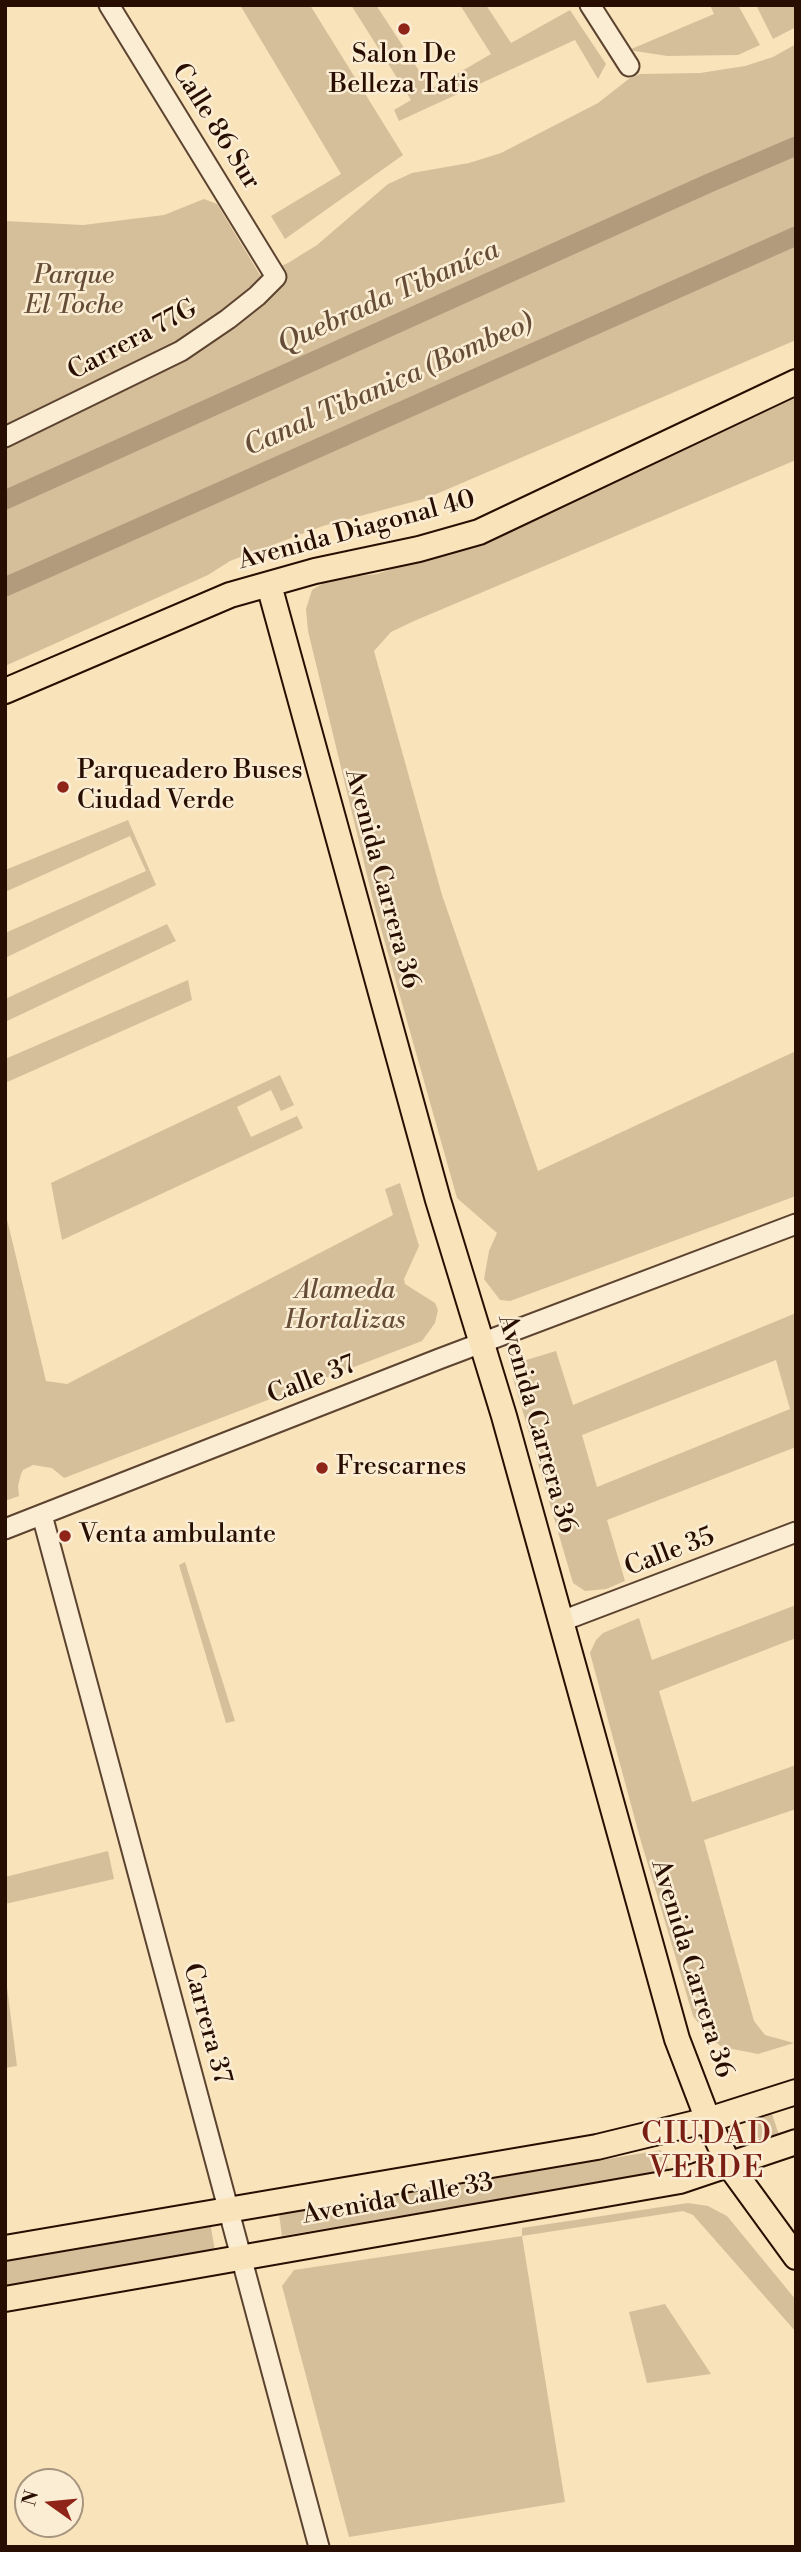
<!DOCTYPE html>
<html>
<head>
<meta charset="utf-8">
<style>
	body { margin:0 }
	#map { position:relative; width:801px; height:2552px; overflow:hidden; background:#f9e3bb; font-family:"Libre Bodoni",serif }
	canvas { display:block }
	.frame { position:absolute; inset:0; border:7px solid #280e01; pointer-events:none }
	.north { position:absolute; left:14px; top:2468px; width:70px; height:70px; box-sizing:border-box; background:#fbedd3; border:2px solid #a7947f; border-radius:50%; rotate:285deg; font-size:19px; font-weight:700; line-height:28px; text-align:center; color:#280e01 }
	.north::after { content:''; display:block; margin:auto; width:24px; height:32px; background:#8f2418; clip-path:polygon(50% 0,100% 100%,50% 72%,0 100%) }
</style>
</head>
<body>
<div id="map">
<canvas width="801" height="2552"></canvas>
<div class="frame"></div>
<div class="north">N</div>
</div>
<script>
const ctx = document.querySelector('canvas').getContext('2d');
ctx.lineJoin = 'round';
function fill(path, color) { ctx.fillStyle = color; ctx.fill(path, 'evenodd'); }
const shape = rows => new Path2D(rows.map(r => 'M' + r).join(''));
function strokePath(path, color, width, dash) { ctx.strokeStyle = color; ctx.lineWidth = width; ctx.lineCap = dash ? 'butt' : 'round'; ctx.setLineDash(dash || []); ctx.stroke(path); }
function label(font, color, halo, rows, align = 'center') {
  ctx.font = font + ' "Libre Bodoni",serif'; ctx.lineWidth = 5; ctx.setLineDash([]); ctx.textBaseline = 'middle'; ctx.strokeStyle = halo; ctx.fillStyle = color; for (const [text, x, y, turn = 0] of rows) {
    ctx.save(); ctx.translate(x, y); ctx.rotate((+turn || 0) * Math.PI / 180); ctx.textAlign = isNaN(turn) ? turn : align; if (halo) ctx.strokeText(text, 0, 0); ctx.fillText(text, 0, 0); ctx.restore();
  }
}
fill(shape([
	[240,5,310,5,403,155,285,239,271,216,341,174],
	[351,5,376,5,431,89,491,54,460,5,486,5,511,43,570,10,606,64,598,79,575,40,399,121,394,110,411,100],
	[710,5,738,5,760,45,738,55,667,56,629,50,714,14],
	[756,5,796,5,796,27,773,39],
	[796,44,796,340,427,498,323,526,230,561,208,575,5,666,5,221,83,225,164,215,204,199,217,204,260,275,288,263,317,245,388,184,412,173,469,163,501,153,598,103,630,78,640,74,700,73,745,66,773,57],
	[796,397,796,460,414,621,391,632,374,651,442,895,538,1171,796,1051,796,1196,510,1301,500,1300,484,1279,489,1251,497,1233,457,1198,374,904,308,631,306,609,312,590,330,579,377,574,507,530],
	[128,820,156,885,5,958,5,933,146,871,130,836,5,892,5,870],
	[167,924,176,941,5,1022,5,999],
	[188,980,192,1000,5,1083,5,1059],
	[280,1075,294,1105,281,1111,271,1090,237,1107,251,1137,297,1116,303,1128,62,1240,51,1183],
	[400,1183,419,1246,404,1279,405,1284,435,1303,438,1310,435,1323,422,1341,64,1478,52,1468,33,1465,23,1470,21,1474,18,1486,19,1496,5,1501,5,1211,46,1381,67,1384,393,1215,385,1189],
	[796,1313,796,1447,607,1520,625,1581,606,1589,585,1591,573,1583,513,1378,517,1366,523,1361,556,1351,573,1405],
	[776,1360,790,1409,597,1487,582,1435],
	[185,1562,235,1721,226,1723,179,1565],
	[796,1605,796,1638,659,1691,692,1802,796,1765,796,1809,704,1840,754,2021,765,2035,794,2043,758,2054,722,2047,709,2037,693,2016,640,1838,590,1653,596,1640,603,1633,639,1618,652,1660],
	[108,1851,114,1879,5,1904,5,1877],
	[5,1971,17,2066,5,2068],
	[771,2111,779,2135,763,2140,756,2137,750,2131,750,2124,755,2118],
	[661,2150,669,2170,282,2236,279,2214],
	[688,2203,708,2206,727,2216,796,2300,796,2332,693,2215,683,2211,522,2236,565,2502,349,2537,282,2286,294,2270,522,2236,522,2228],
	[210,2222,215,2251,5,2287,5,2258],
	[665,2304,711,2374,647,2383,629,2312]
]), '#d5bf9b');
strokePath(shape([
	[5,500,707,184,796,146],
	[5,587,796,236]
]), '#b29b7c', 19);
const minor = shape([
	[590,5,629,66],
	[5,437,181,351,228,319,257,296,276,277,109,5],
	[42,1515,319,2547],
	[5,1529,439,1359,796,1224],
	[562,1621,796,1532]
]);
const major = shape([
	[269,585,438,1200,504,1416,677,2039,708,2120,729,2165,796,2257],
	[5,691,230,595,315,571,419,549,479,532,796,382],
	[5,2248,597,2147,708,2120,796,2092],
	[5,2299,680,2181,796,2142]
]);
strokePath(minor, '#5c4330', 23);
strokePath(major, '#280e01', 28);
strokePath(minor, '#fbedd3', 19);
strokePath(major, '#f9e3bb', 24);
for (const [x, y, r, color] of [
	[404,29,7,"#8f2418"],
	[63,787,7,"#8f2418"],
	[322,1468,7,"#8f2418"],
	[65,1536,7,"#8f2418"]
]) { const dot = new Path2D(); dot.arc(x, y, r, 0, 2 * Math.PI); ctx.fillStyle = color; ctx.fill(dot); strokePath(dot, '#fbedd3', 2.5); }
label('26px', '#280e01', '#fbedd3', [
	["Salon De",404,56,"center"],
	["Belleza Tatis",404,86,"center"],
	["Parqueadero Buses",77,772],
	["Ciudad Verde",77,802],
	["Frescarnes",336,1468],
	["Venta ambulante",79,1536]
], 'left');
label('26px', '#280e01', '#fbedd3', [
	["Calle 86 Sur",215,127,58],
	["Carrera 77G",133,341,-28],
	["Avenida Diagonal 40",357,531,-15],
	["Avenida Carrera 36",381,879,75],
	["Calle 37",312,1381,-21],
	["Avenida Carrera 36",536,1424,74],
	["Calle 35",670,1553,-21],
	["Avenida Carrera 36",691,1969,73],
	["Carrera 37",206,2024,75],
	["Avenida Calle 33",398,2200,-10]
]);
label('italic 26px', '#654c37', '#fbedd3', [
	["Parque",74,277],
	["El Toche",74,307],
	["Alameda",345,1292],
	["Hortalizas",345,1322]
]);
label('italic 28px', '#664d38', '#fbedd3', [
	["Quebrada Tibaníca",389,298,-24],
	["Canal Tibanica (Bombeo)",389,386,-24]
]);
ctx.letterSpacing = '2px';
label('30px', '#7a1f14', '#fbedd3', [
	["CIUDAD",707,2136],
	["VERDE",707,2170]
]);
ctx.letterSpacing = '0px';
</script>
</body>
</html>
